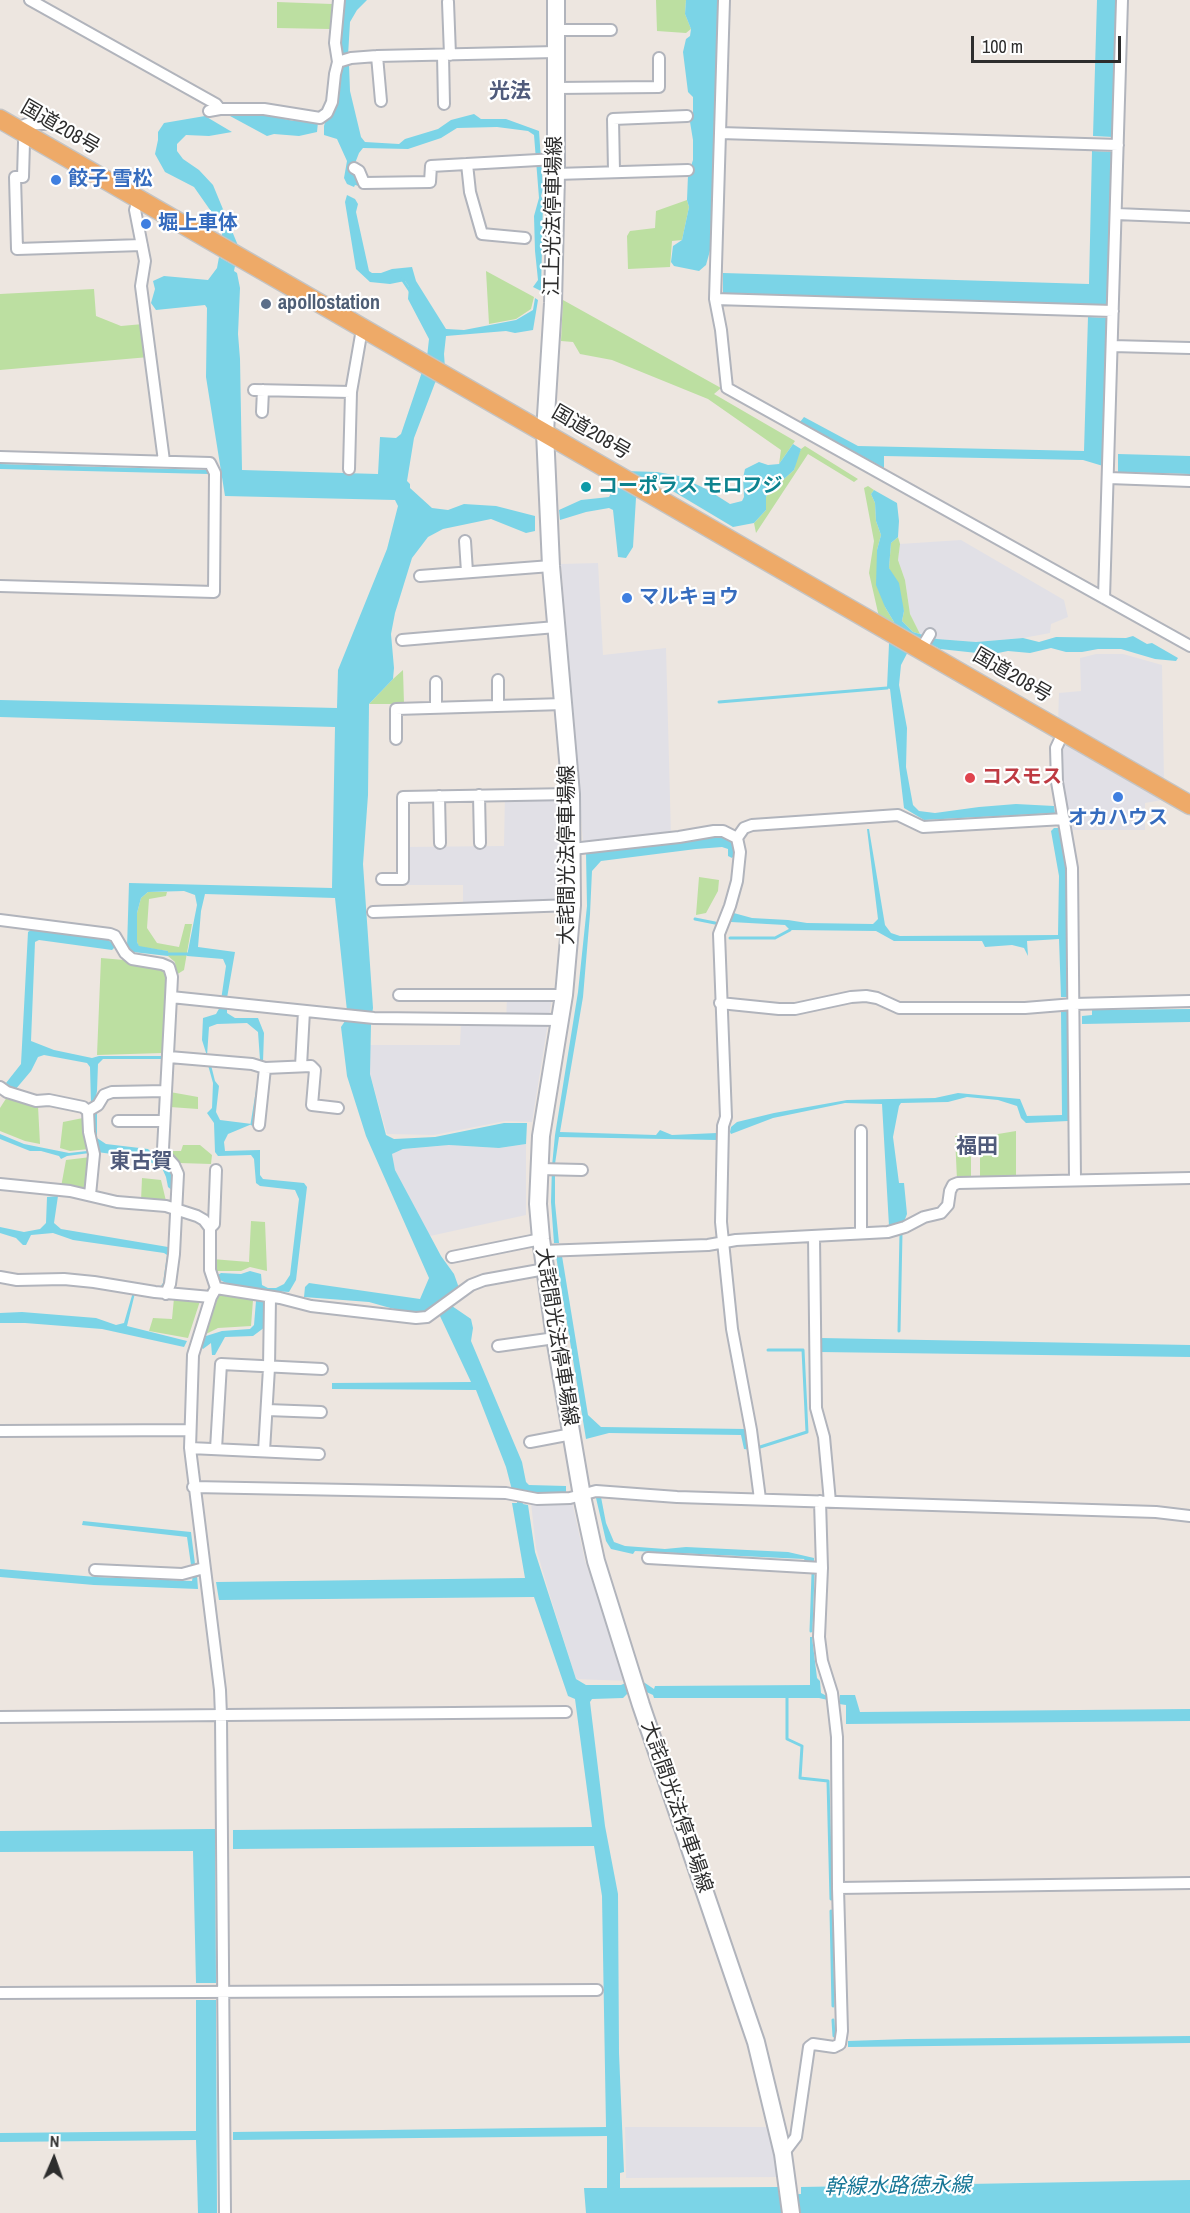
<!DOCTYPE html>
<html>
<head>
<meta charset="utf-8">
<style>
	body { margin:0 }
	#map { position:relative; width:1190px; height:2213px; overflow:hidden; background:#ede6e0; font-family:"Archivo Narrow",sans-serif }
	canvas { display:block }
	.north { position:absolute; left:24px; top:2129px; width:60px; height:60px; -webkit-text-stroke:4px #fff; paint-order:stroke; rotate:2deg; font-size:16px; font-weight:700; line-height:24px; text-align:center; color:#2d2d2d }
	.north::after { content:''; display:block; margin:auto; width:21px; height:27px; background:#2d2d2d; clip-path:polygon(50% 0,100% 100%,50% 72%,0 100%) }
	.scale { position:absolute; left:971px; top:36px; width:150px; height:27px; box-sizing:border-box; border:3px solid #2d2d2d; border-top:0; padding-left:8px; font-size:18px; line-height:21px; white-space:nowrap; color:#2d2d2d; -webkit-text-stroke:4px #fff; paint-order:stroke }
</style>
</head>
<body>
<div id="map">
<canvas width="1190" height="2213"></canvas>
<div class="north">N</div>
<div class="scale">100 m</div>
</div>
<script>
const ctx = document.querySelector('canvas').getContext('2d');
ctx.lineJoin = 'round';
function fill(path, color) { ctx.fillStyle = color; ctx.fill(path, 'evenodd'); }
const shape = rows => new Path2D(rows.map(r => 'M' + r).join(''));
function strokePath(path, color, width, dash) { ctx.strokeStyle = color; ctx.lineWidth = width; ctx.lineCap = dash ? 'butt' : 'round'; ctx.setLineDash(dash || []); ctx.stroke(path); }
function label(font, color, halo, rows, align = 'center') {
  ctx.font = font + ' "Archivo Narrow","Noto Sans JP",sans-serif'; ctx.lineWidth = 4.5; ctx.setLineDash([]); ctx.textBaseline = 'middle'; ctx.strokeStyle = halo; ctx.fillStyle = color; for (const [text, x, y, turn = 0] of rows) {
    ctx.save(); ctx.translate(x, y); ctx.rotate((+turn || 0) * Math.PI / 180); ctx.textAlign = isNaN(turn) ? turn : align; if (halo) ctx.strokeText(text, 0, 0); ctx.fillText(text, 0, 0); ctx.restore();
  }
}
fill(shape([
	[961,540,1064,600,1068,617,1051,624,1050,633,1023,638,976,642,937,639,920,634,910,614,905,580,898,560,900,544],
	[598,563,603,655,666,648,671,836,583,843,561,564],
	[1096,654,1123,654,1162,665,1164,782,1058,722,1059,693,1081,691,1080,658],
	[1065,743,1159,797,1162,800,1145,803,1145,830,1070,830,1061,792,1059,750],
	[560,791,558,902,463,907,463,885,405,885,405,847,504,846,505,792],
	[507,998,552,998,532,1122,505,1121,434,1135,387,1134,370,1074,370,1045,460,1045,461,1023,506,1023],
	[526,1144,526,1215,430,1236,395,1170,392,1154,403,1149,449,1145,499,1148],
	[572,1501,585,1561,627,1681,576,1679,550,1596,536,1548,531,1503],
	[625,2127,770,2127,779,2177,626,2178]
]), '#e1e0e6');
fill(shape([
	[656,0,686,0,685,14,691,29,686,33,657,31],
	[277,2,332,4,330,29,277,28],
	[687,200,689,207,682,240,672,241,670,267,628,269,627,236,630,231,655,228,656,211],
	[486,271,534,297,531,309,516,319,489,324],
	[94,289,96,316,121,326,143,324,149,357,0,370,0,294],
	[563,300,721,388,714,394,795,441,793,444,779,464,781,450,708,399,612,360,580,354,573,342,561,341],
	[805,446,858,479,854,482,808,454,756,533,754,523,766,510,766,497,775,482,783,480,794,470,796,460,801,449],
	[868,486,874,490,871,494,875,503,876,521,881,535,877,550,885,607,894,622,894,626,879,617,869,573,874,541,864,488],
	[898,537,900,544,898,560,905,580,910,614,920,634,913,632,902,621,904,611,889,568,891,543],
	[403,670,404,704,369,704,393,679],
	[699,877,719,880,718,891,706,913,696,915],
	[148,892,167,892,166,896,149,899,147,928,157,943,179,947,185,924,192,924,184,970,176,975,175,962,168,956,168,951,139,947,137,942,137,913,141,898],
	[101,958,124,960,132,963,162,968,169,981,163,1053,97,1055],
	[170,1092,198,1097,198,1109,170,1107],
	[7,1097,38,1106,40,1144,25,1141,0,1131,0,1108],
	[83,1118,89,1149,70,1151,60,1148,63,1122],
	[1016,1131,1016,1178,980,1179,980,1137],
	[971,1135,971,1179,957,1180,955,1136],
	[183,1145,200,1145,212,1155,211,1164,179,1163,168,1151,181,1151],
	[91,1157,87,1190,61,1187,66,1160],
	[142,1178,161,1180,166,1201,141,1201],
	[251,1221,265,1222,267,1271,250,1267,241,1271,214,1271,212,1259,249,1262],
	[219,1295,253,1300,251,1326,218,1328,204,1335],
	[174,1298,200,1301,188,1338,149,1331,153,1318,172,1319]
]), '#bcdfa1');
fill(shape([
	[344,0,367,0,357,10,350,22,348,56,341,57,339,38],
	[686,0,718,0,711,247,706,265,699,271,674,266,671,262,673,246,682,240,689,207,687,200,688,175,693,160,693,140,690,122,693,117,693,97,688,92,683,52,686,39,690,36,691,29,685,14],
	[1097,0,1117,0,1113,137,1093,136],
	[349,64,350,91,361,137,365,142,399,144,405,139,438,129,451,120,474,114,481,119,506,119,539,131,543,189,541,196,543,200,541,291,533,287,538,280,535,251,534,216,539,198,534,135,528,131,497,127,457,128,441,138,408,149,363,148,359,153,352,171,358,179,359,186,355,185,354,187,347,184,344,178,347,161,337,139,324,135,324,126,338,74,343,66],
	[239,114,261,114,294,121,306,119,318,122,317,132,299,136,274,134,267,136,230,116],
	[205,116,232,132,209,136,186,135,177,144,177,151,183,159,199,170,213,185,239,248,222,237,222,227,194,187,165,172,155,154,158,140,158,132,164,123],
	[1092,151,1113,152,1108,305,723,293,723,273,1089,284],
	[347,195,355,199,358,204,356,212,369,271,372,273,381,273,392,269,412,267,416,281,446,329,464,330,516,320,533,310,535,298,538,300,533,330,515,333,506,331,446,336,444,354,445,368,435,383,414,438,407,481,410,484,410,488,432,508,448,510,464,504,496,506,535,516,535,531,526,533,491,519,443,529,428,537,412,558,395,613,391,634,394,668,393,679,369,704,368,795,363,864,373,1008,372,1014,364,1022,371,1023,370,1074,386,1135,394,1139,435,1137,504,1123,527,1123,526,1144,499,1148,449,1145,403,1149,392,1154,395,1170,441,1256,454,1274,459,1288,446,1299,451,1307,452,1306,471,1319,473,1328,471,1341,522,1462,526,1482,529,1485,566,1486,566,1492,531,1493,512,1490,506,1467,476,1390,332,1389,332,1383,471,1382,439,1314,431,1310,420,1313,396,1312,394,1309,369,1302,304,1297,305,1287,309,1283,420,1299,429,1278,366,1136,347,1076,341,1027,345,1021,351,1021,352,1012,347,1011,335,898,205,894,201,911,198,947,235,952,227,998,227,1013,235,1018,258,1018,264,1033,263,1062,260,1060,258,1032,247,1023,217,1024,209,1027,207,1056,202,1040,203,1018,216,1014,220,1007,226,966,223,959,187,956,197,905,195,895,184,891,148,892,141,898,137,913,137,942,139,946,168,951,168,956,133,952,127,948,129,883,332,888,335,727,0,717,0,700,337,708,338,670,387,549,398,506,395,500,225,496,206,377,207,308,205,305,156,310,151,303,155,289,153,281,164,276,208,280,217,268,219,257,235,266,234,271,237,273,240,288,238,334,240,359,242,470,378,474,380,437,396,438,401,434,427,357,429,339,408,299,409,287,405,281,390,284,370,282,356,269,345,202],
	[1088,317,1107,318,1103,466,1083,460,884,456,884,468,800,422,804,417,858,446,1084,451],
	[793,444,801,449,794,470,783,480,775,482,766,497,766,510,754,523,733,527,661,484,644,482,636,498,633,547,626,558,618,557,613,510,609,508,586,512,560,520,559,510,581,500,609,497,624,471,657,472,679,476,708,490,730,504,742,501,744,497,743,478,745,469,759,462,768,465,779,464],
	[1118,454,1190,456,1190,474,1118,472],
	[0,464,208,470,209,474,0,469],
	[874,490,897,503,899,521,898,537,891,543,889,568,899,583,904,611,902,621,913,632,937,639,976,642,1023,638,1039,642,1056,637,1126,638,1133,636,1147,644,1152,643,1178,658,1176,661,1155,659,1121,649,1098,649,1082,652,1066,652,1051,648,1030,653,1008,651,998,653,983,650,977,653,940,649,919,638,914,640,901,665,899,685,907,728,906,767,913,805,919,811,935,813,979,807,1016,804,1054,806,1055,813,924,820,904,808,890,689,887,688,889,644,894,622,885,607,876,585,877,550,881,535,876,521,875,503,871,494],
	[1054,828,1060,828,1066,866,1068,997,1061,997,1059,939,1027,941,1028,956,1024,948,1012,945,985,947,982,941,894,941,876,931,790,930,785,925,731,922,725,924,730,912,752,918,788,920,807,923,873,924,878,919,867,829,869,829,885,925,891,933,900,936,1058,935,1059,876,1051,831],
	[709,836,721,836,732,843,736,853,732,858,728,856,728,849,722,847,696,849,601,861,592,871,590,914,583,997,560,1132,656,1135,660,1130,672,1135,717,1133,717,1140,559,1137,555,1164,555,1203,559,1243,554,1243,551,1202,552,1166,555,1135,578,992,587,906,586,853,682,843],
	[31,930,108,940,116,946,112,950,39,940,35,942,31,1041,54,1050,92,1058,99,1056,162,1056,162,1059,103,1059,98,1064,97,1091,95,1101,91,1103,90,1067,87,1063,44,1055,38,1057,31,1071,15,1090,6,1083,21,1064,28,932],
	[1190,1009,1190,1022,1082,1024,1082,1016,1092,1015,1092,1010],
	[1061,1011,1068,1011,1068,1121,1026,1123,1021,1118,1017,1106,998,1100,967,1097,948,1102,901,1103,899,1106,893,1137,899,1183,904,1183,907,1214,904,1222,889,1226,882,1104,845,1103,773,1118,731,1134,730,1132,731,1127,737,1122,774,1113,847,1100,935,1098,958,1093,1020,1099,1027,1116,1062,1115],
	[208,1065,211,1065,215,1081,219,1086,216,1112,220,1120,252,1124,228,1134,224,1142,225,1151,260,1150,260,1175,263,1179,304,1183,307,1187,296,1280,289,1292,261,1290,228,1284,218,1279,218,1275,221,1273,241,1274,250,1271,261,1274,262,1285,268,1288,276,1288,284,1284,290,1275,299,1199,295,1190,260,1186,256,1183,254,1159,251,1155,218,1156,215,1152,214,1123,207,1113,212,1108,213,1083],
	[97,1112,97,1138,106,1144,148,1149,173,1175,174,1192,168,1187,166,1177,162,1168,142,1158,97,1152,67,1156,61,1159,59,1156,41,1151,30,1151,0,1139,0,1134,24,1144,69,1153,96,1150,93,1136,94,1114],
	[58,1196,54,1223,61,1229,168,1247,169,1251,165,1287,160,1290,143,1286,144,1285,160,1287,163,1283,167,1255,164,1253,73,1240,53,1233,31,1235,26,1245,23,1245,16,1238,0,1233,0,1227,24,1232,40,1229,46,1223,47,1197],
	[556,1256,562,1256,588,1415,601,1427,746,1429,751,1450,744,1449,741,1435,609,1433,586,1439],
	[133,1292,135,1293,127,1326,187,1341,184,1347,102,1329,25,1323,0,1323,0,1313,22,1312,96,1318,116,1325,124,1323],
	[256,1301,265,1301,265,1327,253,1336,225,1337,215,1355,212,1355,211,1343,203,1349,201,1347,206,1336,222,1331,250,1329,254,1325],
	[821,1338,1190,1345,1190,1357,820,1352],
	[601,1497,606,1523,614,1542,625,1546,665,1549,686,1547,788,1552,814,1558,814,1561,805,1561,804,1559,635,1551,633,1554,611,1549,606,1541,596,1498],
	[517,1499,522,1500,523,1504,528,1505,535,1552,576,1679,586,1685,621,1685,628,1682,630,1691,623,1698,592,1699,590,1702,605,1826,618,1894,619,2053,624,2172,620,2173,620,2188,778,2187,779,2195,801,2194,801,2187,1190,2180,1190,2213,586,2213,584,2188,607,2188,607,2136,233,2140,233,2132,606,2127,602,1896,594,1846,233,1849,233,1830,592,1827,575,1699,568,1696,534,1597,219,1600,216,1582,525,1578,512,1503,517,1503],
	[83,1521,191,1532,195,1564,191,1565,187,1537,82,1525],
	[0,1569,96,1577,192,1581,193,1575,197,1575,198,1589,94,1585,0,1577],
	[810,1637,812,1637,817,1678,820,1681,821,1693,827,1696,828,1700,819,1698,654,1698,653,1695,642,1690,640,1681,645,1683,654,1689,655,1686,810,1685],
	[840,1695,855,1695,860,1712,1190,1709,1190,1721,846,1724,846,1705,839,1704],
	[215,1829,216,1983,196,1983,193,1851,0,1852,0,1831],
	[196,2000,216,2000,217,2213,198,2213,196,2140,0,2142,0,2133,196,2131],
	[1190,2036,1190,2043,848,2047,848,2041,907,2039]
]), '#7bd4e7');
strokePath(shape([
	[402,279,410,291],
	[719,702,887,688],
	[695,919,715,923],
	[730,938,775,938,790,930],
	[168,954,188,954],
	[252,1124,258,1087],
	[899,1331,901,1233],
	[757,1448,807,1432,803,1350,768,1350],
	[811,1631,813,1574],
	[787,1698,787,1739,802,1746,800,1778,828,1781,831,1899],
	[831,1911,833,2006],
	[833,2020,834,2036]
]), '#7bd4e7', 3);
const minor = shape([
	[30,0,216,104,220,109],
	[724,0,715,299,721,330,727,388,1190,646],
	[448,2,450,55],
	[556,30,611,30],
	[443,55,444,104],
	[377,56,381,101],
	[338,62,351,58,377,56,556,52],
	[556,88,659,87,659,58],
	[209,111,220,109,264,109,320,118,327,113,332,102,335,74,338,62,335,43,339,0],
	[17,128,27,124,49,124],
	[720,133,1118,145],
	[29,136,24,142,23,177,15,177,17,249,142,245],
	[467,164,470,192,482,234,525,238],
	[354,168,359,171,364,183,430,182,431,166,556,159],
	[614,171,613,119,687,116],
	[556,174,688,170],
	[138,199,135,210,145,261,141,286,164,461],
	[1116,214,1190,217],
	[715,299,1113,311],
	[1112,346,1190,348],
	[254,390,351,392],
	[262,412,263,390],
	[0,457,210,463,215,473,214,592,0,586],
	[349,469,351,392,362,329],
	[1109,478,1190,481],
	[465,541,467,572],
	[420,576,551,566],
	[1104,598,1122,0],
	[402,640,556,627],
	[921,649,930,634],
	[498,680,498,706],
	[436,708,436,682],
	[1064,731,1056,748,1057,782,1072,868,1075,1179],
	[396,739,396,709,564,704],
	[479,795,480,843],
	[439,796,440,843],
	[737,838,744,828,752,825,898,815,923,827,1064,819],
	[572,849,679,837,714,831,723,831,737,838,740,852,737,881,730,906,719,934,726,1117,723,1126,721,1222,732,1329,751,1430,760,1499],
	[382,879,403,879,403,797,571,794],
	[373,912,572,905],
	[0,920,110,934,115,936,125,953,132,959,162,964,169,967,172,977,171,997,163,1149,165,1155,174,1165,178,1174,174,1254,170,1284,166,1294],
	[399,995,564,995],
	[171,997,374,1018,560,1020],
	[720,1003,779,1009,795,1009,851,997,866,996,877,998,899,1008,1025,1008,1074,1004,1190,1001],
	[169,1057,252,1064,265,1068,311,1066,315,1070,312,1105,338,1108],
	[301,1066,304,1011],
	[0,1087,7,1092,36,1101,49,1100,83,1107,88,1111,98,1105,104,1095,112,1092,166,1091],
	[88,1111,89,1132,94,1154,90,1195],
	[118,1121,164,1121],
	[259,1125,265,1068],
	[861,1131,861,1233],
	[539,1169,582,1170],
	[0,1184,70,1191,117,1202,166,1206,197,1216,204,1220,210,1228,210,1270,216,1288,211,1297,193,1355,190,1448,220,1690,221,1716,225,2213],
	[210,1228,214,1224,216,1170],
	[814,1236,816,1408,824,1437,830,1502],
	[542,1251,708,1245,736,1240,888,1232,905,1227,924,1217,941,1213,948,1205,950,1191,953,1185,958,1183,1190,1178],
	[452,1257,541,1239],
	[0,1277,17,1280,64,1279,94,1282,155,1292,211,1297],
	[216,1288,280,1298,311,1306,416,1318,427,1317,471,1285,484,1280,545,1269],
	[498,1346,555,1338],
	[267,1410,321,1412],
	[0,1431,190,1430],
	[530,1442,572,1434],
	[190,1448,319,1454],
	[216,1449,221,1364,322,1369],
	[264,1451,269,1368,270,1297],
	[193,1487,506,1493,537,1499,570,1498,596,1491,677,1497,1156,1512,1190,1516],
	[648,1558,822,1568],
	[95,1570,182,1574,204,1568],
	[0,1717,566,1712],
	[838,1888,1190,1883],
	[0,1993,597,1990],
	[783,2154,796,2137,809,2047,813,2044,834,2047,840,2044,842,2031,838,1888,837,1737,832,1693,822,1661,819,1637,822,1568,820,1501]
]);
const secondary = shape([
	[556,0,556,174,553,303,545,432,551,566,571,794,572,905,564,995,541,1136,538,1204,541,1239,555,1338,582,1496,596,1561,641,1705,756,2042,783,2154,791,2213]
]);
const trunk = shape([
	[0,119,1190,805]
]);
strokePath(minor, '#b1b4bc', 14);
strokePath(secondary, '#b1b4bc', 20);
strokePath(trunk, '#c4c4c4', 21);
strokePath(minor, '#fff', 10);
strokePath(secondary, '#fff', 16);
strokePath(trunk, '#eeaa68', 18);
for (const [x, y, r, color] of [
	[56,180,6,"#3f7fe0"],
	[146,224,6,"#3f7fe0"],
	[266,304,6,"#5c6f8a"],
	[586,487,6,"#0f9aa8"],
	[627,598,6,"#3f7fe0"],
	[970,778,6,"#e0444e"],
	[1118,797,6,"#3f7fe0"]
]) { const dot = new Path2D(); dot.arc(x, y, r, 0, 2 * Math.PI); ctx.fillStyle = color; ctx.fill(dot); strokePath(dot, '#fff', 2); }
label('20px', '#2d2d2d', '#fff', [
	["国道208号",60,128,30],
	["江上光法停車場線",554,216,-89],
	["国道208号",591,433,30],
	["国道208号",1012,676,30],
	["大詫間光法停車場線",568,855,-90],
	["大詫間光法停車場線",556,1337,81],
	["大詫間光法停車場線",676,1807,71]
]);
label('bold 20px', '#366cbe', '#fff', [
	["餃子 雪松",68,180],
	["堀上車体",158,224],
	["マルキョウ",639,598],
	["オカハウス",1118,819,"center"]
], 'left');
label('bold 20px', '#4e5e75', '#fff', [
	["apollostation",278,304]
], 'left');
label('bold 20px', '#0d838f', '#fff', [
	["コーポラス モロフジ",598,487]
], 'left');
label('bold 20px', '#be3a42', '#fff', [
	["コスモス",982,778]
], 'left');
label('bold 21px', '#505b7b', '#fff', [
	["光法",510,92],
	["福田",977,1147],
	["東古賀",141,1162]
]);
label('italic 21px', '#177696', '#fff', [
	["幹線水路徳永線",898,2187,-1]
]);
</script>
</body>
</html>
